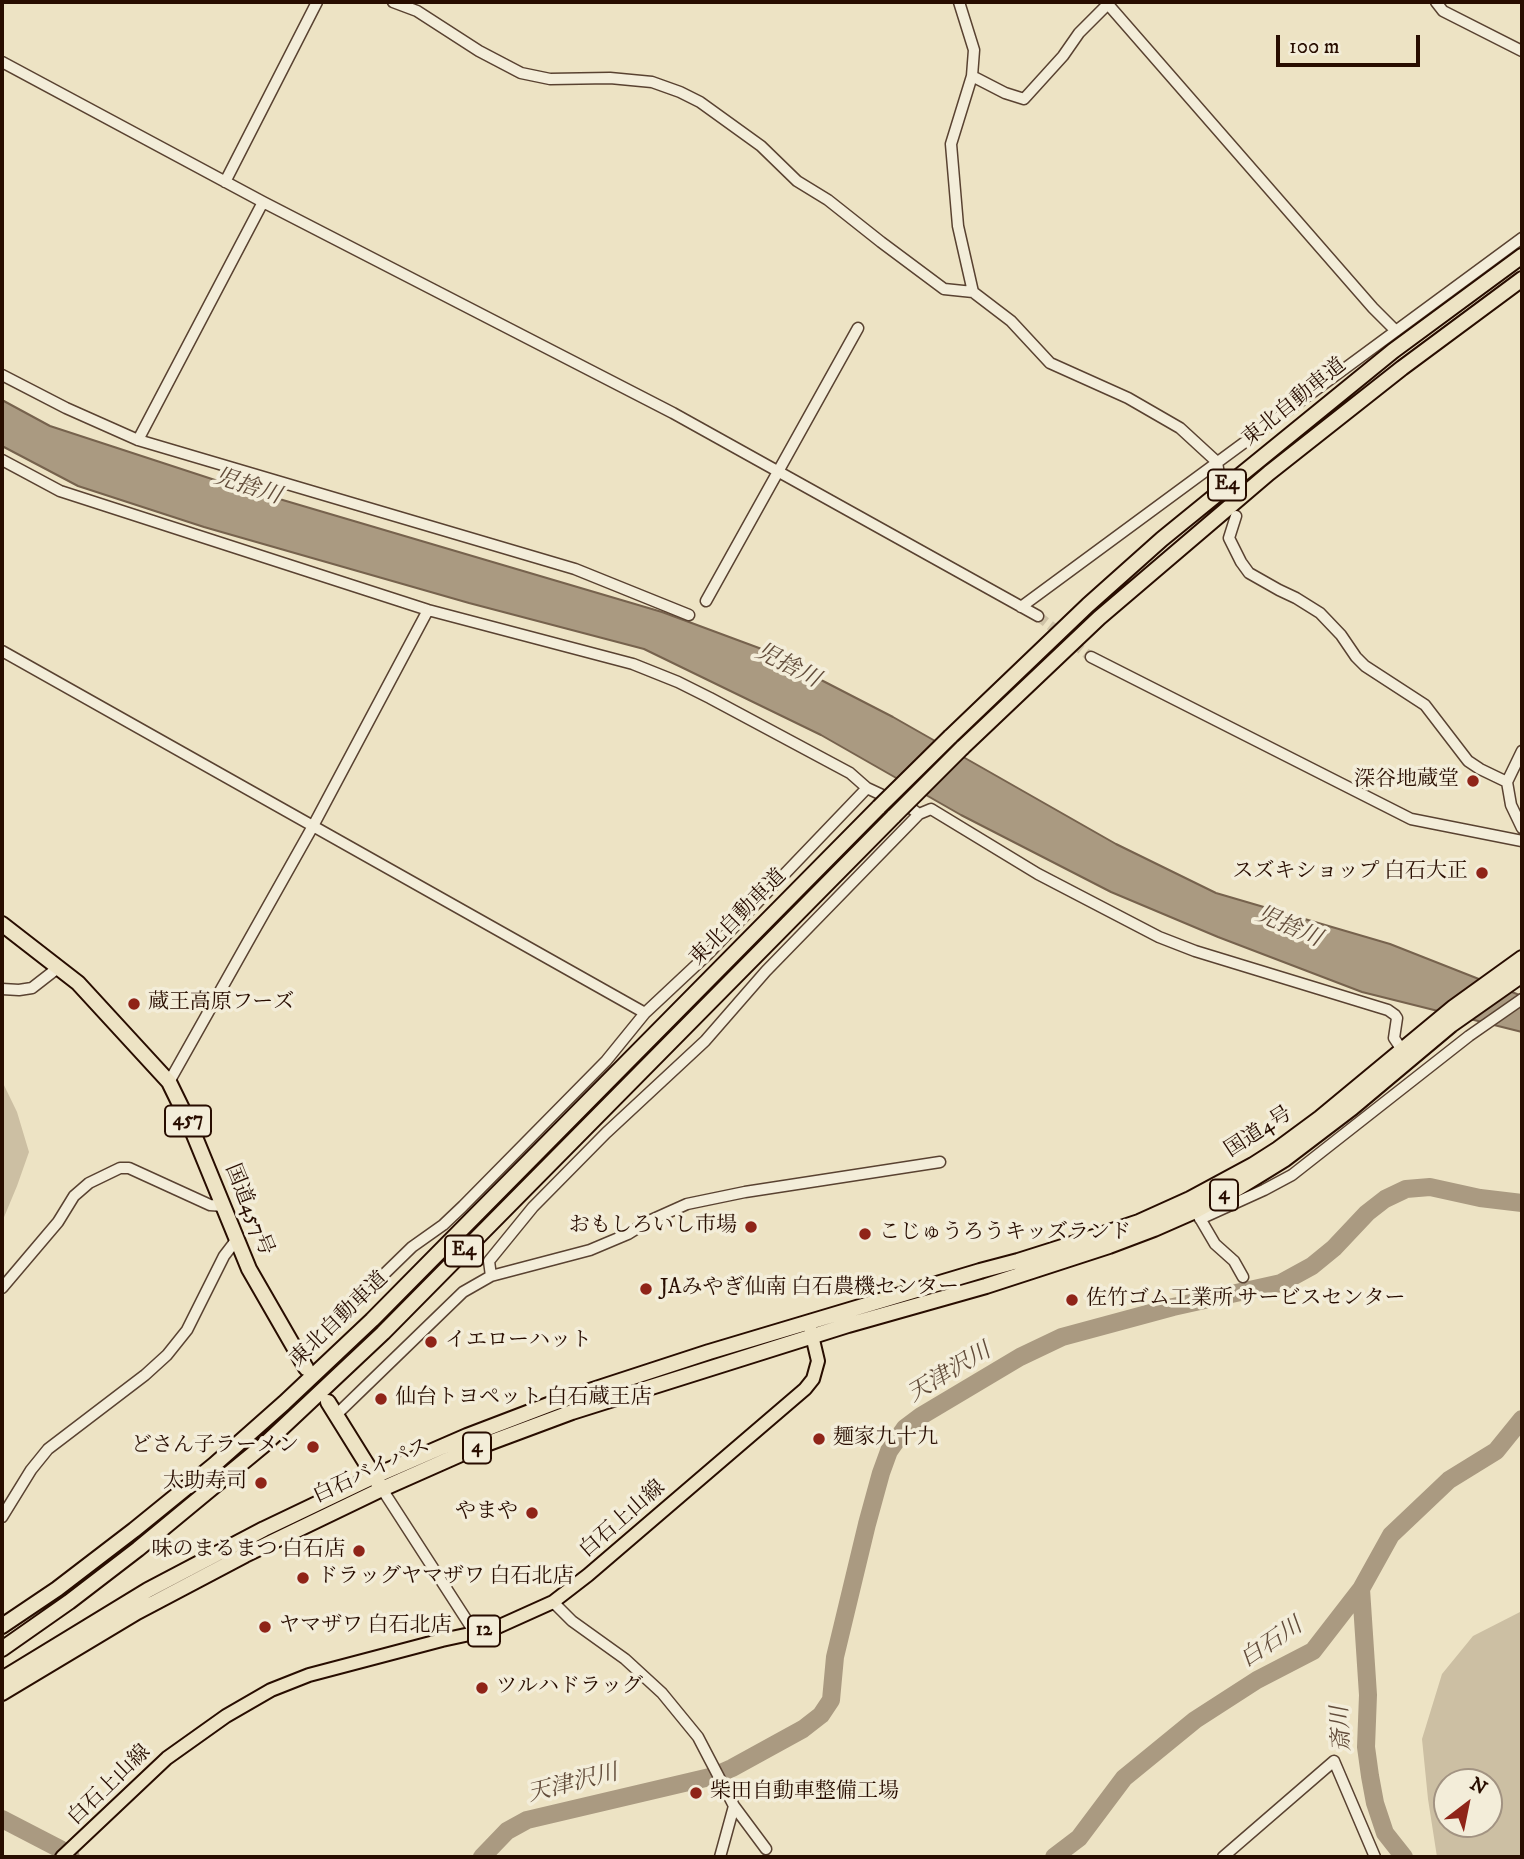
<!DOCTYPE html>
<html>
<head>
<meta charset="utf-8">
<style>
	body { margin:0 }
	#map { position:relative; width:1524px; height:1859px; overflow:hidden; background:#ede3c4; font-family:"IM FELL DW Pica",serif }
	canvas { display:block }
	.frame { position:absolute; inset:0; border:4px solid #280d00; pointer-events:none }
	.north { position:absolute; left:1433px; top:1768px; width:70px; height:70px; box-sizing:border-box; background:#f3edd9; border:2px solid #a29382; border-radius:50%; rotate:32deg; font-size:19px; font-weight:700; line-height:28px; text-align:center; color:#280d00 }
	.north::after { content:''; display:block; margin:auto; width:24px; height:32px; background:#8f2418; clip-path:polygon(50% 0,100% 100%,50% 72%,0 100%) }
	.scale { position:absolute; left:1276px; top:35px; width:144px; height:32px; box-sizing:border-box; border:4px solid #280d00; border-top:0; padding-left:9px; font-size:21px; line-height:24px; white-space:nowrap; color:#280d00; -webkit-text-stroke:5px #f3edd9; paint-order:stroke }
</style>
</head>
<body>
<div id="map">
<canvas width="1524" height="1859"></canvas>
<div class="frame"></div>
<div class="north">N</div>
<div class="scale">100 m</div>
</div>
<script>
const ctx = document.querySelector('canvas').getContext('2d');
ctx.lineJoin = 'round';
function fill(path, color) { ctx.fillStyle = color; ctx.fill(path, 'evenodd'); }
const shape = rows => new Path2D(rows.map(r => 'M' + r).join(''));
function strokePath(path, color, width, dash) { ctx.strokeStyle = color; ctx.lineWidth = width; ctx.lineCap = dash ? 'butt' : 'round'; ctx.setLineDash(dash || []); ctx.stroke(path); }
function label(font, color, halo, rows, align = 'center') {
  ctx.font = font + ' "IM FELL DW Pica","Noto Serif JP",serif'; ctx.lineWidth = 7; ctx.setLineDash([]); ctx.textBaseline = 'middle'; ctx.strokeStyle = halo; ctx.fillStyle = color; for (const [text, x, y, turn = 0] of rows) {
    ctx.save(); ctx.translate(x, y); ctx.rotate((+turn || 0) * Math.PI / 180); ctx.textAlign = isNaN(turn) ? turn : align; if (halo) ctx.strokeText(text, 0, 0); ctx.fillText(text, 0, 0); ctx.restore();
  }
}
fill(shape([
	[2,1081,17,1112,29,1152,17,1186,2,1222],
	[1522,1611,1522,1857,1437,1857,1428,1799,1422,1739,1442,1674,1473,1636],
	[1447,1782,1489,1782,1489,1824,1447,1824]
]), '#ccbfa3');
const water = shape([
	[2,400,50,426,215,480,662,612,759,648,893,717,1116,844,1216,893,1390,944,1522,996,1522,1032,1362,992,1218,937,1111,892,961,815,821,735,644,649,469,603,204,527,78,486,2,446,2,400]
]);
fill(water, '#aa9a81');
strokePath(water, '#76624d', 2);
strokePath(shape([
	[1361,1589,1368,1695,1366,1747,1370,1776,1375,1803,1385,1833,1404,1857],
	[2,1819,60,1849,71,1857],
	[482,1857,507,1831,527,1820,714,1776,732,1768,803,1729,821,1715,831,1700,835,1657,867,1524,881,1473,889,1451,905,1428,921,1416,1020,1357,1062,1337,1173,1307,1281,1283,1312,1266,1334,1248,1367,1213,1385,1199,1406,1189,1430,1187,1480,1198,1522,1203],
	[1054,1857,1079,1838,1124,1778,1195,1720,1257,1680,1313,1651,1361,1589,1391,1535,1449,1480,1496,1451,1522,1419]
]), '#aa9a81', 18);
strokePath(shape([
	[1038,616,1091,657]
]), '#cfc3a7', 10, [10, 5]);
const minor = shape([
	[393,2,417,11,479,51,521,73,550,79,610,78,652,82,680,92,700,102,761,146,797,181,828,200,881,242,944,289,973,292,1011,321,1050,363,1128,398,1180,428,1217,462,1219,475],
	[959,2,974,50,972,76,951,144,958,226,973,292],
	[1106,2,1373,308,1396,331],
	[1436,2,1443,11,1522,51],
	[2,62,263,202,673,413,1038,616],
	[972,76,1005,93,1024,99,1063,56,1079,33,1110,2],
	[225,182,317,2],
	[2,375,66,408,138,440,575,569,689,615],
	[138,440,263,202],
	[2,460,60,491,428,610,633,664,678,682,710,698,850,773,867,788,912,809,919,814],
	[1236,516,1229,538,1241,562,1249,573,1279,590,1296,598,1320,613,1341,635,1356,657,1365,666,1425,705,1468,761,1480,769,1507,782],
	[706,601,858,328],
	[1021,607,1522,238],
	[2,651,645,1013],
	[1091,657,1411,819,1522,841],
	[1522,751,1507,782,1511,805,1522,828],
	[2,989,19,990,32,988,59,967],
	[169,1082,313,826,428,610],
	[1198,1215,1215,1244,1234,1261,1243,1277],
	[1200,1219,1264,1190,1292,1175,1469,1036,1522,999],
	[491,1276,489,1261,533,1207,606,1133,705,1041,766,971,919,814,931,809,1038,874,1159,937,1195,951,1388,1010,1395,1015,1397,1018,1394,1038,1402,1050],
	[2,1288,58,1222,74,1196,89,1183,120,1168,129,1168,210,1205,224,1206],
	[299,1357,412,1247,443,1225,463,1206,606,1061,645,1013,708,954,867,788],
	[336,1415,463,1292,491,1276,590,1250,628,1234,649,1221,687,1204,745,1192,940,1162],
	[382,1489,475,1633],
	[2,1517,31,1470,48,1449,145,1375,167,1355,187,1330,224,1256,237,1239],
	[553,1602,572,1621,625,1659,662,1693,698,1737,734,1806,766,1849],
	[720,1857,734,1806],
	[1223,1857,1334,1761,1375,1857]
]);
const major = shape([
	[62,1857,167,1758,226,1716,271,1690,309,1675,442,1640,493,1629,553,1602,588,1575,805,1389,813,1379,818,1361,810,1327]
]);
const highway = shape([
	[950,737,1088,605,1162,539,1393,351,1522,256],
	[962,748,1099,618,1269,473,1402,368,1522,279],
	[2,924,78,983,169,1082,190,1125,249,1269,306,1368],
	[328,1402,379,1484],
	[2,1626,57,1589,134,1530,214,1465,284,1403,372,1320,879,807],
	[2,1649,69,1602,138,1549,265,1444,383,1333,894,816],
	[2,1679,148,1590,264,1529,375,1476,467,1436,556,1402,709,1352,980,1271,1018,1261,1097,1236,1139,1222,1190,1199,1253,1165,1278,1149,1320,1118,1454,1007,1522,958],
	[2,1693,137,1612,245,1555,382,1489,470,1450,572,1412,848,1325,986,1286,1109,1246,1154,1229,1195,1211,1238,1188,1285,1159,1352,1108,1451,1025,1522,975]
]);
strokePath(minor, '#594231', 13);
strokePath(major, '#280d00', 16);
strokePath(highway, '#280d00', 18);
strokePath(minor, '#f3edd9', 10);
strokePath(major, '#ede3c4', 12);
strokePath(highway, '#ede3c4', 14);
const highwayBridge = shape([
	[879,807,950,737],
	[894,816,962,748]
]);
strokePath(highwayBridge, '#280d00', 18, []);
strokePath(highwayBridge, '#ede3c4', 14);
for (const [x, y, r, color] of [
	[1473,781,7,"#8f2418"],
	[1482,873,7,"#8f2418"],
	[134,1004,7,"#8f2418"],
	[751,1227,7,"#8f2418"],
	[865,1234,7,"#8f2418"],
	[646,1289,7,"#8f2418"],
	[1072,1300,7,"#8f2418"],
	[431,1342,7,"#8f2418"],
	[381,1399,7,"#8f2418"],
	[819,1439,7,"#8f2418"],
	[313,1447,7,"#8f2418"],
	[261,1483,7,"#8f2418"],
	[532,1513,7,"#8f2418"],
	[359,1551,7,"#8f2418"],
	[303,1578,7,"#8f2418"],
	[265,1627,7,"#8f2418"],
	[482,1688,7,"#8f2418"],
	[696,1793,7,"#8f2418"]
]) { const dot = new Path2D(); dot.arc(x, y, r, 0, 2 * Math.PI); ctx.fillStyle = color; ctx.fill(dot); strokePath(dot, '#f3edd9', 2.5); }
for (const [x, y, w] of [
	[1227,485,38],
	[188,1121,46],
	[1224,1195,28],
	[464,1251,38],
	[477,1448,28],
	[484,1631,32]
]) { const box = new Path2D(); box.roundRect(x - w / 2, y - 15.5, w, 31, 5); ctx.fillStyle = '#f3edd9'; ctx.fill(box); strokePath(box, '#280d00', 2); }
label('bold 19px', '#280d00', null, [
	["E4",1227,485],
	["457",188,1121],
	["4",1224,1195],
	["E4",464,1251],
	["4",477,1448],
	["12",484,1631]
]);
label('21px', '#280d00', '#f3edd9', [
	["東北自動車道",1295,403,-39],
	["東北自動車道",739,918,-45],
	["国道4号",1259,1133,-33],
	["国道457号",248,1210,68],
	["東北自動車道",340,1320,-44],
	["白石バイパス",372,1472,-25],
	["白石上山線",623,1520,-41],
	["白石上山線",110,1786,-44]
]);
label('21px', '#280d00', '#f3edd9', [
	["深谷地蔵堂",1459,781,"right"],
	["スズキショップ 白石大正",1468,873,"right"],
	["蔵王高原フーズ",148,1004],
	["おもしろいし市場",737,1227,"right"],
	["こじゅうろうキッズランド",879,1234],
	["JAみやぎ仙南 白石農機センター",660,1289],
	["佐竹ゴム工業所 サービスセンター",1086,1300],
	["イエローハット",445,1342],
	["仙台トヨペット 白石蔵王店",395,1399],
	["麺家九十九",833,1439],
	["どさん子ラーメン",299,1447,"right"],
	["太助寿司",247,1483,"right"],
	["やまや",518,1513,"right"],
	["味のまるまつ 白石店",345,1551,"right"],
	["ドラッグヤマザワ 白石北店",317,1578],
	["ヤマザワ 白石北店",279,1627],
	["ツルハドラッグ",496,1688],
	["柴田自動車整備工場",710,1793]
], 'left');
label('italic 23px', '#624c3a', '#f3edd9', [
	["児捨川",247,488,18],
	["児捨川",787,667,27],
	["児捨川",1288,928,23],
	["天津沢川",950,1374,-31],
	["白石川",1272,1644,-34],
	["斎川",1343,1729,-93],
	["天津沢川",573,1785,-14]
]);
</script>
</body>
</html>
